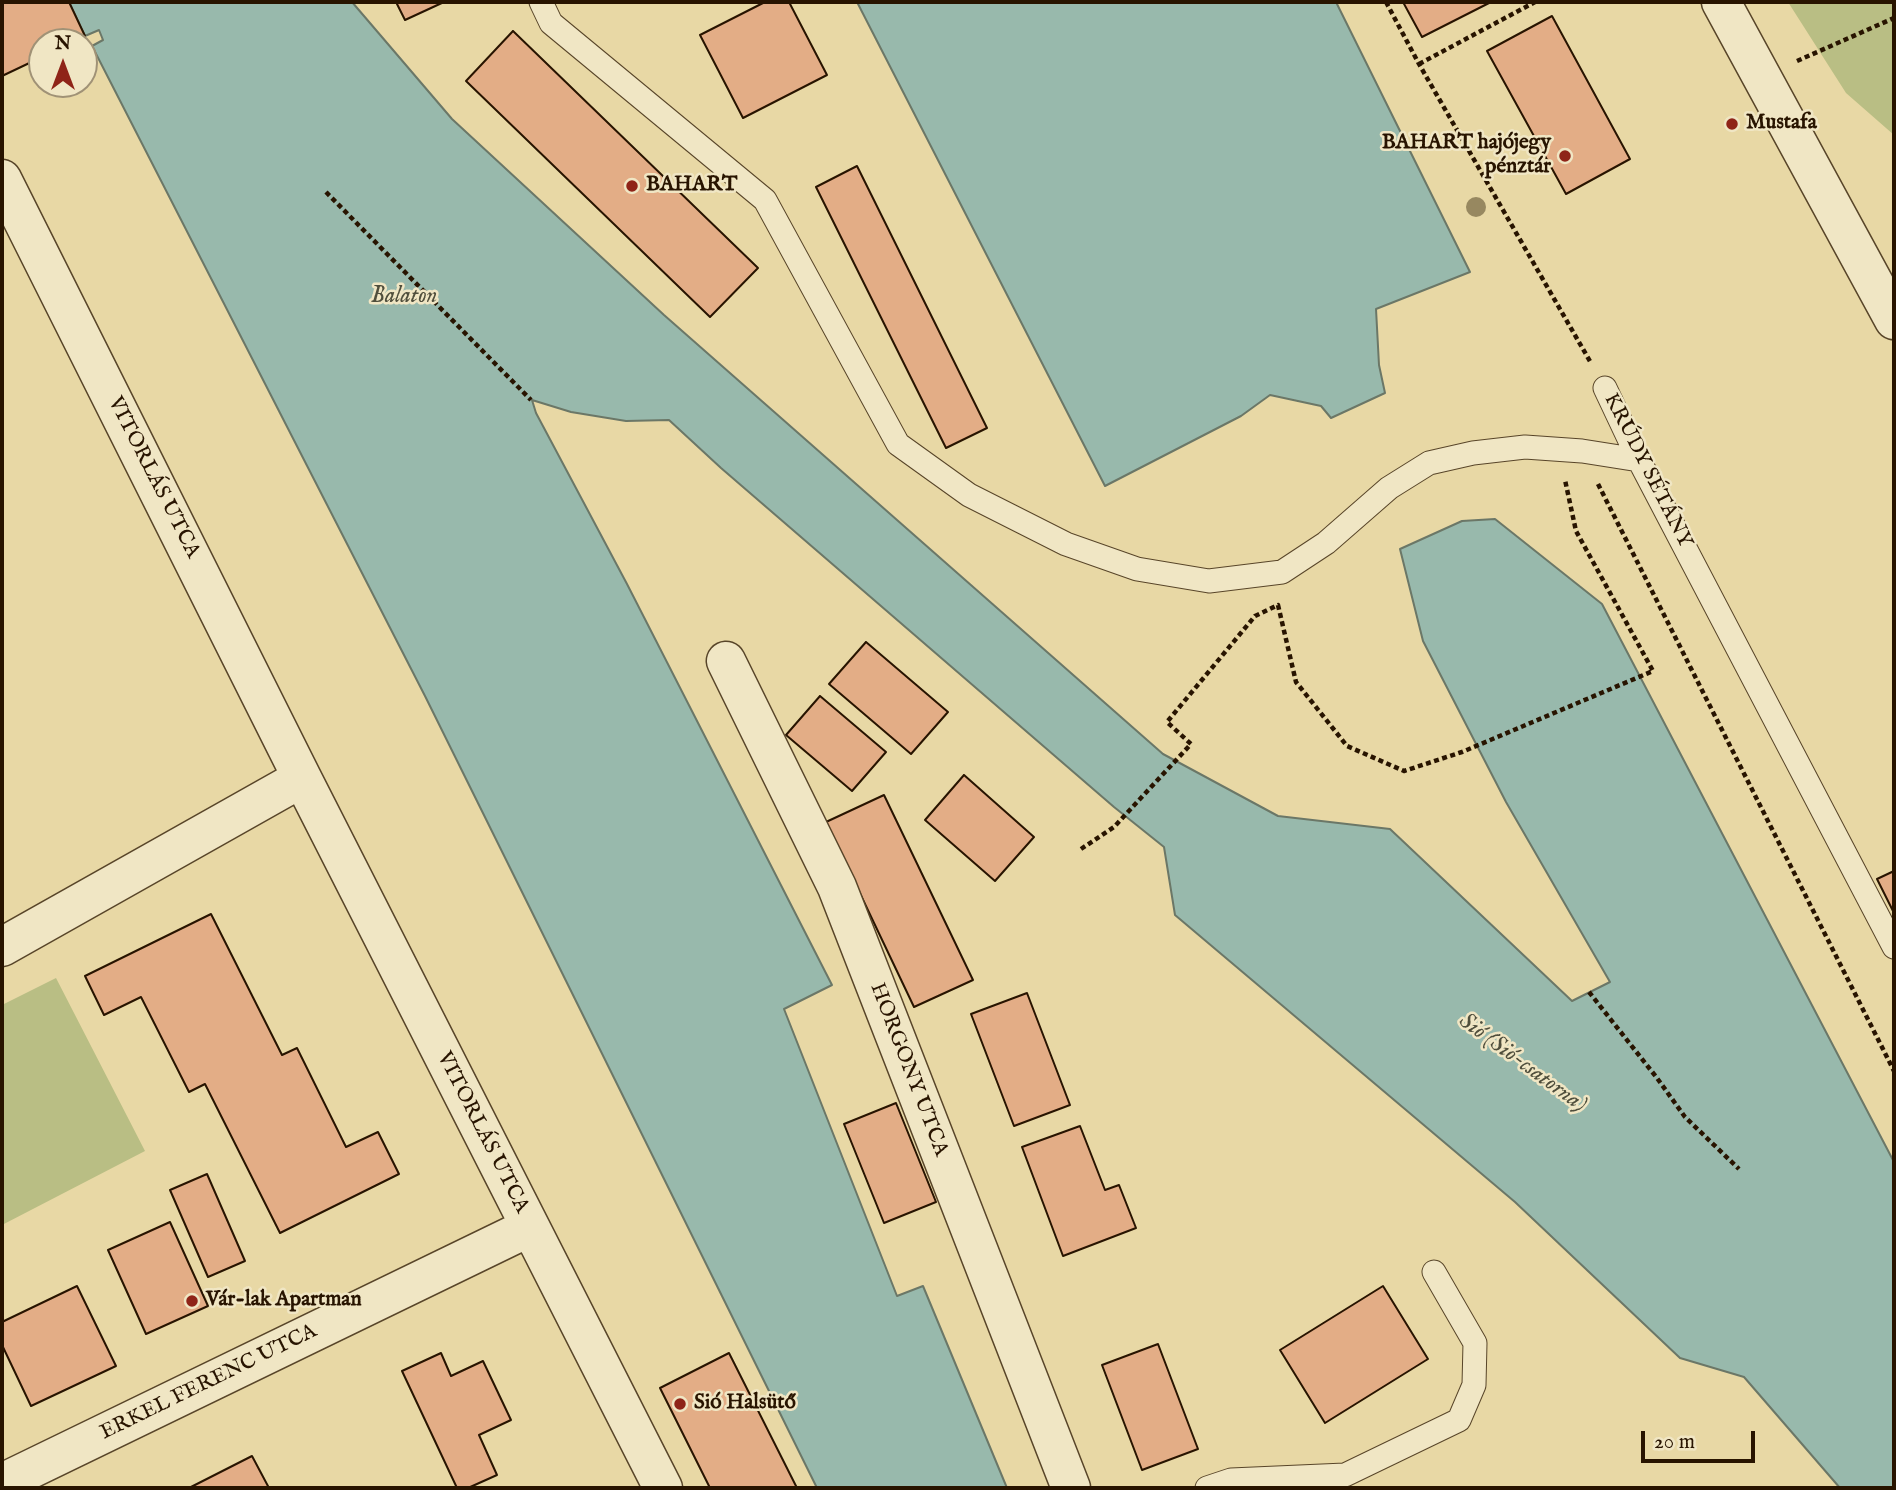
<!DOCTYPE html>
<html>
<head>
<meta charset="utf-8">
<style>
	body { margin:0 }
	#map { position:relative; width:1896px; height:1490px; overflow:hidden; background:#e8d8a5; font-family:"IM FELL English",serif }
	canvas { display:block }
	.frame { position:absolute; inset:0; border:4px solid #281400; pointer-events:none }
	.north { position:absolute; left:28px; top:28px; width:70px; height:70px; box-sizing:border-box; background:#f0e6c4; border:2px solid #a09276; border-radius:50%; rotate:0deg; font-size:19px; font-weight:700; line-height:28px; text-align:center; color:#281400 }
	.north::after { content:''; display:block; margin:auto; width:24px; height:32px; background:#8f2418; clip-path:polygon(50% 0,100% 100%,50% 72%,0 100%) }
	.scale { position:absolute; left:1641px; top:1431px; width:114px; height:32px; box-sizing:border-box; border:4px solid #281400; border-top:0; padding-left:9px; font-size:21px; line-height:24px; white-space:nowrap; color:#281400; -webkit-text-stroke:5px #f0e6c4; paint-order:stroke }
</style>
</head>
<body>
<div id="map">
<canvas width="1896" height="1490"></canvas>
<div class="frame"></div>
<div class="north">N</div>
<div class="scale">20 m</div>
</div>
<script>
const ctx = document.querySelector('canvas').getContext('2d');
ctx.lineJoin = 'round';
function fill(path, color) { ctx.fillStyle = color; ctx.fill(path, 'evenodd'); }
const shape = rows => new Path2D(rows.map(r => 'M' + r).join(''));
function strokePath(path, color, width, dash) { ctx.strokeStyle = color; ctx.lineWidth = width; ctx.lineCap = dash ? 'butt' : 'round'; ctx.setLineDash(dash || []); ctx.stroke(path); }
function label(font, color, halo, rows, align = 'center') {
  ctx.font = font + ' "IM FELL English",serif'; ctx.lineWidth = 5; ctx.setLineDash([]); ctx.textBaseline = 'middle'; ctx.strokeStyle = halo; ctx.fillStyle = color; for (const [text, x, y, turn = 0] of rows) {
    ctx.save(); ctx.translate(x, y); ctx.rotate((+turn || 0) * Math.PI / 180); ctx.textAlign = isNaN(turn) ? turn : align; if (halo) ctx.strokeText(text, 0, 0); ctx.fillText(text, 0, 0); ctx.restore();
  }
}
fill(shape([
	[1788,2,1894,2,1894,135,1846,93],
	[56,978,145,1151,2,1225,2,1005]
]), '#b9be84');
const water = shape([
	[69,2,352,2,452,119,664,315,1163,754,1278,816,1390,829,1572,1001,1610,982,1506,802,1423,641,1400,549,1462,521,1495,519,1602,604,1894,1162,1894,1488,1840,1488,1744,1377,1680,1358,1515,1202,1175,915,1164,847,1114,807,721,468,669,420,626,421,571,412,532,400,536,413,627,584,832,985,784,1009,897,1296,923,1286,1007,1488,817,1488,425,696,92,46,103,40,99,30,85,36,69,2],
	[857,2,1336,2,1470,272,1376,309,1379,365,1385,393,1331,418,1321,406,1270,395,1241,416,1105,486,857,2]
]);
fill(water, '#98b9ac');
strokePath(water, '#6b7767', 2);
const building = shape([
	[2,2,69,2,85,36,72,42,42,42,42,57,2,76,2,2],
	[396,2,444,2,405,20,396,2],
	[765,2,789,2,827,75,743,118,700,35,765,2],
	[1403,2,1491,2,1422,37,1403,2],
	[1552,16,1630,159,1566,194,1487,51,1552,16],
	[513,31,758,268,710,317,466,81,513,31],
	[857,166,987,428,946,448,816,187,857,166],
	[866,642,948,712,911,754,829,684,866,642],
	[820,696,886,752,852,791,786,735,820,696],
	[964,775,1034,837,995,881,925,820,964,775],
	[884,795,973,980,914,1007,826,822,884,795],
	[1894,871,1894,913,1877,879,1894,871],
	[211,914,282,1055,297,1048,346,1147,378,1132,399,1174,280,1233,205,1084,189,1092,141,997,104,1015,85,976,211,914],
	[1027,993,1070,1105,1014,1126,971,1014,1027,993],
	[896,1103,936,1202,884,1223,844,1124,896,1103],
	[1080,1126,1105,1190,1119,1185,1136,1228,1063,1256,1022,1147,1080,1126],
	[207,1174,245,1261,208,1277,170,1190,207,1174],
	[170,1222,208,1306,146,1334,108,1250,170,1222],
	[77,1286,116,1366,31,1406,2,1345,2,1322,77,1286],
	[1383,1286,1428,1359,1325,1423,1280,1350,1383,1286],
	[1158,1344,1198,1449,1142,1470,1102,1365,1158,1344],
	[441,1353,451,1376,483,1361,511,1420,479,1435,497,1475,468,1488,457,1488,402,1371,441,1353],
	[729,1353,797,1488,710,1488,660,1388,729,1353],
	[252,1456,269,1488,189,1488,252,1456]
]);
fill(building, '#e3ad86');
strokePath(building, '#281400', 2);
const lane = shape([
	[541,2,551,23,765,200,898,444,969,495,1066,544,1137,569,1209,581,1282,572,1326,543,1389,488,1429,463,1473,453,1525,447,1582,451,1639,460],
	[1605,388,1639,460,1894,947],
	[1207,1488,1231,1480,1345,1475,1459,1420,1474,1385,1475,1343,1434,1272]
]);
const street = shape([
	[1721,2,1894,320],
	[2,179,302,778,663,1488],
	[726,661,837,887,1071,1488],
	[2,947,302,778],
	[2,1483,530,1227]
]);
strokePath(lane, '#584529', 25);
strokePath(street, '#584529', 41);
strokePath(shape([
	[1386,2,1419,64,1591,363],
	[1797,61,1894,18],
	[1419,64,1535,2],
	[326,192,531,400],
	[1598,484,1894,1071],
	[1081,849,1114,827,1191,744,1167,722,1255,616,1278,605,1296,682,1347,746,1404,771,1462,752,1653,671,1576,531,1565,480],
	[1589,992,1657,1078,1685,1117,1739,1169]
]), '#281400', 4.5, [5, 3.5]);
strokePath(lane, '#f0e6c4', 23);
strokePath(street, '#f0e6c4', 38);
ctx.fillStyle = '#978860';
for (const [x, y] of [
	[1476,207]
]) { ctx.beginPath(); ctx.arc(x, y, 10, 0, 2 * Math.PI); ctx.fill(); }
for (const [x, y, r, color] of [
	[1732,124,7,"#8f2418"],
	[1565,156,7,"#8f2418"],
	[632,186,7,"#8f2418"],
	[192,1301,7,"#8f2418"],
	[680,1404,7,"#8f2418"]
]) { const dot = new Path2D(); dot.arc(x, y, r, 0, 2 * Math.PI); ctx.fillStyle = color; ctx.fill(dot); strokePath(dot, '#f0e6c4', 2.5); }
label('bold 21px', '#281400', '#f0e6c4', [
	["Mustafa",1746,124],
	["BAHART hajójegy",1551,144,"right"],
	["pénztár",1551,168,"right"],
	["BAHART",646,186],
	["Vár-lak Apartman",206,1301],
	["Sió Halsütő",694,1404]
], 'left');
label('21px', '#281400', '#f0e6c4', [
	["KRÚDY SÉTÁNY",1647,471,63],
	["VITORLÁS UTCA",153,478,63],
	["HORGONY UTCA",908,1070,69],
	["VITORLÁS UTCA",482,1133,63],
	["ERKEL FERENC UTCA",209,1383,-26]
]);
label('italic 23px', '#4f4e3c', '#f0e6c4', [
	["Balaton",404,297],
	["Sió (Sió-csatorna)",1522,1064,36]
]);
</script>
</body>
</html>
